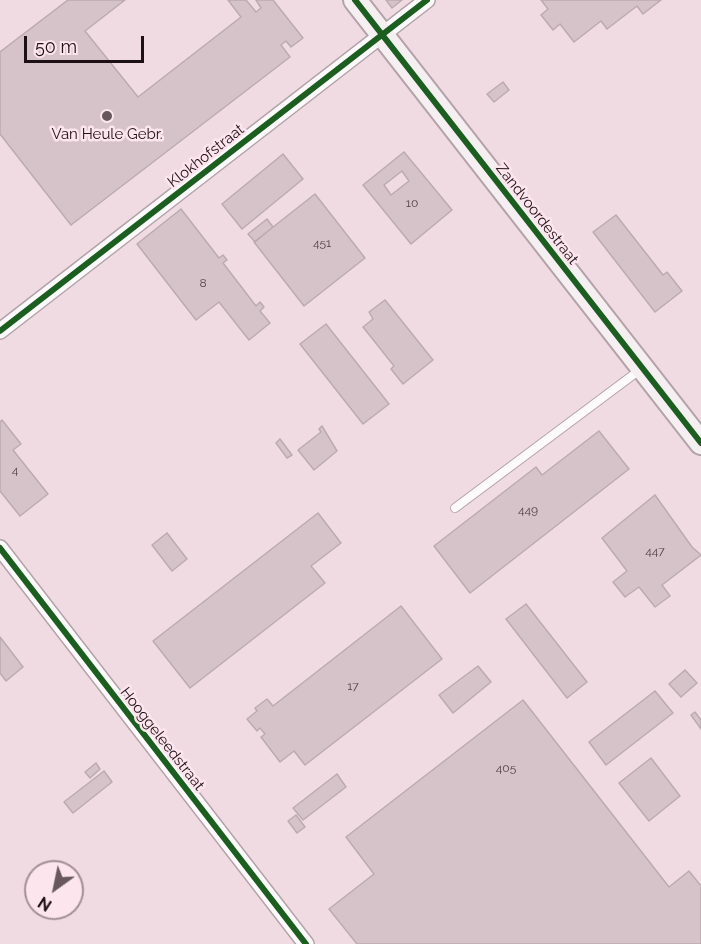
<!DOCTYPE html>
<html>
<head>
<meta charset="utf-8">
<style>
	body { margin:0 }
	#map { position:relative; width:701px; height:944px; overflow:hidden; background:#f1dbe3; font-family:Raleway,sans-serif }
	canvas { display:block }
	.north { position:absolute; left:24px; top:860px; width:60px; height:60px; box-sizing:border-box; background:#fce5ed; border:2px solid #a39097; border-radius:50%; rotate:213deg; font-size:16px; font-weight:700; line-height:24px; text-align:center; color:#1e1116 }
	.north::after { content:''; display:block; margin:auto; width:21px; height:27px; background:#68585e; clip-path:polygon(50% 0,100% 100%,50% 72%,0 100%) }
	.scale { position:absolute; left:24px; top:36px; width:120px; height:27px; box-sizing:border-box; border:3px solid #1e1116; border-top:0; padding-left:8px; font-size:18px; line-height:21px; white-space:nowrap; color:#1e1116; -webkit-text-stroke:4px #fce5ed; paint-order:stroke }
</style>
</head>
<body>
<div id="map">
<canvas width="701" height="944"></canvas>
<div class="north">N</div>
<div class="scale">50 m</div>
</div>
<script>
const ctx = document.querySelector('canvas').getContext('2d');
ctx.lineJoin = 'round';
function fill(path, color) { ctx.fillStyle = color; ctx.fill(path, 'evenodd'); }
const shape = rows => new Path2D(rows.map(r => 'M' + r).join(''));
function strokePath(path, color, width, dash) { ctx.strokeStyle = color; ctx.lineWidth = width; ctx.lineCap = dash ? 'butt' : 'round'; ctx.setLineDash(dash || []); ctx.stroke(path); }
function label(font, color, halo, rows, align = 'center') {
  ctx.font = font + ' Raleway,sans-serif'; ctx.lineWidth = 5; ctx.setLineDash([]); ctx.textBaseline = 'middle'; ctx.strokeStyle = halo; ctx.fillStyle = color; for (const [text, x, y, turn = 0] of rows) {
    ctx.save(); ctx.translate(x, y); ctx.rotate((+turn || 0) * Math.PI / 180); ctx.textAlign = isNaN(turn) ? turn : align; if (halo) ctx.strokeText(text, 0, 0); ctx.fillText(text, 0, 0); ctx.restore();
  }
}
const building = shape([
	[68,0,125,0,85,31,138,97,241,17,228,0,246,0,256,12,261,8,256,0,273,0,303,38,291,47,286,41,281,45,290,57,71,225,0,134,0,52,68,0],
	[386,0,402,0,392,8,386,0],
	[541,0,661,0,643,14,637,6,607,29,601,21,574,42,560,24,553,30,541,15,548,9,541,0],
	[503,82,509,90,494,102,487,94,503,82],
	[404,152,452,210,411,244,363,185,404,152],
	[402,171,409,181,391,195,384,185,402,171],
	[283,154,303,179,242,229,222,204,283,154],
	[315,194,365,258,304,306,254,242,315,194],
	[181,209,219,258,223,255,227,260,223,263,256,306,260,302,264,307,260,311,270,323,249,340,219,302,196,320,137,244,181,209],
	[616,215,663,275,667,272,682,291,655,312,593,232,616,215],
	[267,219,273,227,255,242,248,234,267,219],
	[385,300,433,360,403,384,391,369,394,366,363,327,373,319,369,312,385,300],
	[326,324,389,404,363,424,300,344,326,324],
	[2,420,21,444,13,450,48,494,20,516,0,491,0,422,2,420],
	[322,426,337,451,314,470,298,450,321,432,319,429,322,426],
	[599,431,629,469,470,593,434,546,536,467,542,475,599,431],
	[280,439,292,455,287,458,276,443,280,439],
	[655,495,692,547,701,555,662,585,670,596,655,607,639,587,625,597,613,582,627,571,602,538,655,495],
	[318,513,341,543,311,566,325,583,190,688,153,641,318,513],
	[167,533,187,559,172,571,152,545,167,533],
	[526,604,587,682,567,698,506,619,526,604],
	[401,606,442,659,305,765,294,751,280,762,261,737,265,734,260,728,257,731,247,719,257,711,255,708,267,699,273,706,401,606],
	[0,637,23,667,6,681,0,673,0,637],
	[478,666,491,682,453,713,439,695,478,666],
	[685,670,697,683,681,697,669,684,685,670],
	[655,691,673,713,606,765,589,742,655,691],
	[523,700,669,887,689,871,701,886,701,944,357,944,329,909,374,874,346,837,523,700],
	[695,712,701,720,701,729,691,715,695,712],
	[651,758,680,796,649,821,619,783,651,758],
	[96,763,100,769,90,778,85,772,96,763],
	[104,771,112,782,73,813,64,802,104,771],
	[337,774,346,787,303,820,293,808,337,774],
	[296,815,305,827,297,833,288,821,296,815]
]);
fill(building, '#d6c3c9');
strokePath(building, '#bbabb1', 1.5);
const service = shape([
	[455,508,641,369]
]);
const minor = shape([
	[0,331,427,0],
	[0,548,306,944]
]);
const secondary = shape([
	[355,0,701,443]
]);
strokePath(service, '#b3a3a9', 10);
strokePath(minor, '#b3a3a9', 18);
strokePath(secondary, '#b3a3a9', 26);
strokePath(service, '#fdfafb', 8);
strokePath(minor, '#fdfafb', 15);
strokePath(secondary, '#f5eff1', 22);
strokePath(shape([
	[355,0,701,443],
	[0,331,427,0],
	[0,548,306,944]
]), '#1b5e20', 6);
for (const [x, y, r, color] of [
	[107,116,6,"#68585e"]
]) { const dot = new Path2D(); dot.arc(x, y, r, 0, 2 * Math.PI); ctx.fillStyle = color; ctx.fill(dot); strokePath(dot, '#fce5ed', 2); }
label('12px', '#504147', null, [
	["10",412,203],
	["451",322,243],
	["8",203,283],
	["4",15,470],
	["449",528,510],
	["447",655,551],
	["17",353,686],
	["405",506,768]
]);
label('15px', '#1e1116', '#fce5ed', [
	["Van Heule Gebr.",107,134]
]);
label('15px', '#1e1116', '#fce5ed', [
	["Klokhofstraat",206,156,-38],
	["Zandvoordestraat",537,214,52],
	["Hooggeleedstraat",162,739,52]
]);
</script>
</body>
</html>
